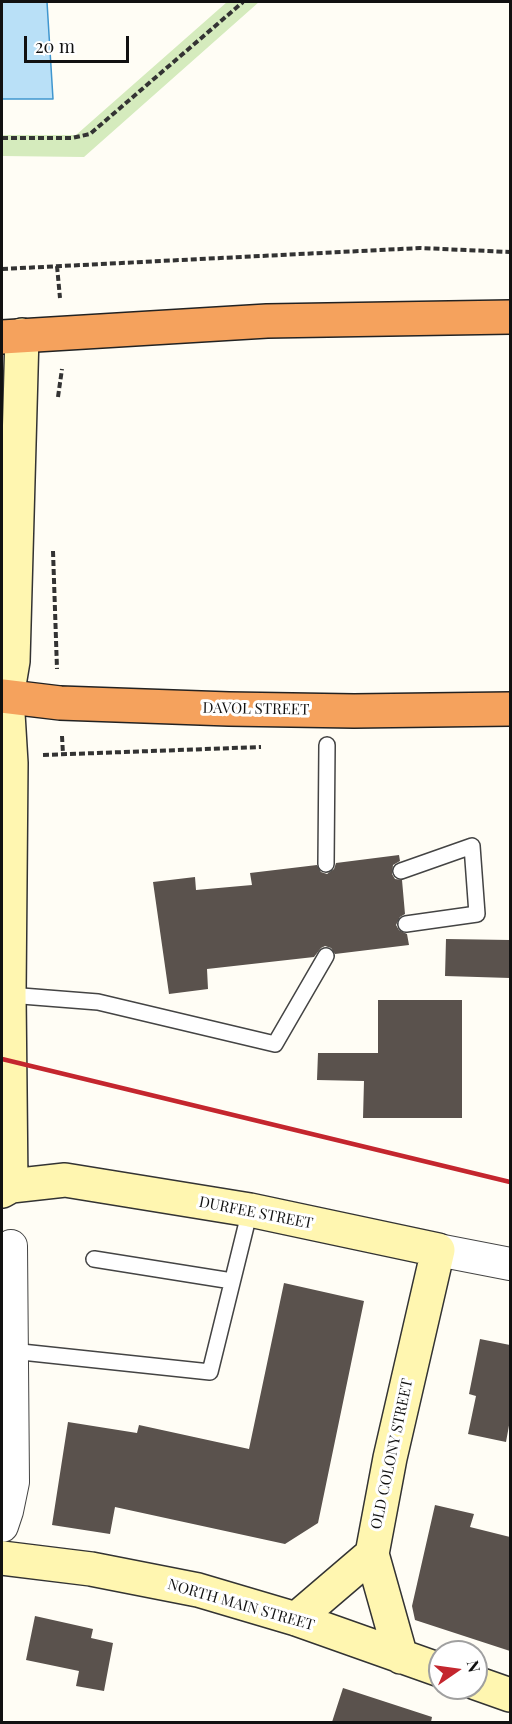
<!DOCTYPE html>
<html>
<head>
<meta charset="utf-8">
<style>
	body { margin:0 }
	#map { position:relative; width:512px; height:1724px; overflow:hidden; background:#fffdf5; font-family:"Playfair Display",serif }
	canvas { display:block }
	.frame { position:absolute; inset:0; border:3px solid #111; pointer-events:none }
	.north { position:absolute; left:428px; top:1640px; width:60px; height:60px; box-sizing:border-box; background:#fff; border:2px solid #a0a0a0; border-radius:50%; rotate:77deg; font-size:16px; font-weight:700; line-height:24px; text-align:center; color:#111 }
	.north::after { content:''; display:block; margin:auto; width:21px; height:27px; background:#c4262e; clip-path:polygon(50% 0,100% 100%,50% 72%,0 100%) }
	.scale { position:absolute; left:24px; top:36px; width:105px; height:27px; box-sizing:border-box; border:3px solid #111; border-top:0; padding-left:8px; font-size:18px; line-height:21px; white-space:nowrap; color:#111; -webkit-text-stroke:4px #fff; paint-order:stroke }
</style>
</head>
<body>
<div id="map">
<canvas width="512" height="1724"></canvas>
<div class="frame"></div>
<div class="north">N</div>
<div class="scale">20 m</div>
</div>
<script>
const ctx = document.querySelector('canvas').getContext('2d');
ctx.lineJoin = 'round';
function fill(path, color) { ctx.fillStyle = color; ctx.fill(path, 'evenodd'); }
const shape = rows => new Path2D(rows.map(r => 'M' + r).join(''));
function strokePath(path, color, width, dash) { ctx.strokeStyle = color; ctx.lineWidth = width; ctx.lineCap = dash ? 'butt' : 'round'; ctx.setLineDash(dash || []); ctx.stroke(path); }
function label(font, color, halo, rows, align = 'center') {
  ctx.font = font + ' "Playfair Display",serif'; ctx.lineWidth = 6; ctx.setLineDash([]); ctx.textBaseline = 'middle'; ctx.strokeStyle = halo; ctx.fillStyle = color; for (const [text, x, y, turn = 0] of rows) {
    ctx.save(); ctx.translate(x, y); ctx.rotate((+turn || 0) * Math.PI / 180); ctx.textAlign = isNaN(turn) ? turn : align; if (halo) ctx.strokeText(text, 0, 0); ctx.fillText(text, 0, 0); ctx.restore();
  }
}
fill(shape([
	[227,2,259,2,84,157,2,156,2,135,76,135]
]), '#d5ebbd');
const water = shape([
	[2,2,47,2,53,99,2,99,2,2]
]);
fill(water, '#b9e0f7');
strokePath(water, '#3f96cf', 1.5);
fill(shape([
	[399,855,400,861,393,865,392,874,395,879,402,880,405,914,400,917,396,925,399,930,407,934,409,945,335,954,331,948,325,946,321,948,314,957,207,969,208,989,169,994,153,882,195,877,196,890,252,885,250,873,317,865,321,872,327,874,334,869,336,863],
	[446,939,510,940,510,978,445,976],
	[378,1000,462,1000,462,1118,363,1118,364,1081,317,1080,318,1053,378,1053],
	[284,1283,364,1301,318,1523,285,1544,115,1507,110,1534,52,1525,68,1422,137,1433,139,1425,249,1449],
	[480,1339,510,1345,510,1420,506,1442,468,1434,476,1396,469,1394],
	[435,1505,474,1514,470,1527,510,1537,510,1651,415,1620,412,1606],
	[35,1616,93,1629,91,1638,113,1643,104,1691,76,1686,79,1671,26,1660],
	[343,1688,432,1717,431,1722,332,1722]
]), '#5a524d');
const lane = shape([
	[326,864,327,745],
	[401,871,472,846,477,914,406,924],
	[9,995,98,1002,275,1044,326,956],
	[94,1259,232,1281],
	[12,1351,210,1372,250,1210]
]);
const street = shape([
	[438,1250,510,1264],
	[2,1526,7,1511,13,1482,11,1246]
]);
const secondary = shape([
	[11,1186,9,995,11,763,7,697,13,661,22,335],
	[2,1191,11,1186,65,1180,250,1210,438,1250,390,1458,372,1554,401,1657],
	[2,1558,91,1569,198,1590,296,1619,440,1670],
	[296,1619,372,1554],
	[476,1683,510,1695]
]);
const highway = shape([
	[2,337,267,321,510,317],
	[2,696,60,703,229,709,354,711,510,709]
]);
strokePath(lane, '#444', 18);
strokePath(street, '#444', 34);
strokePath(secondary, '#333', 36);
strokePath(highway, '#222', 36);
strokePath(shape([
	[2,138,72,138,90,134,243,2],
	[57,266,60,298],
	[2,269,420,248,510,252],
	[58,397,62,369],
	[53,551,57,669],
	[62,736,63,754],
	[43,755,261,747]
]), '#333', 4, [6, 3]);
strokePath(lane, '#fff', 15);
strokePath(street, '#fff', 32);
strokePath(secondary, '#fff6b0', 33);
strokePath(highway, '#f5a25d', 33);
strokePath(shape([
	[2,1059,510,1182]
]), '#c4262e', 4.5);
label('15px', '#111', '#fff', [
	["DAVOL STREET",256,709,1],
	["DURFEE STREET",256,1213,11],
	["OLD COLONY STREET",392,1454,-78],
	["NORTH MAIN STREET",241,1605,16]
]);
</script>
</body>
</html>
